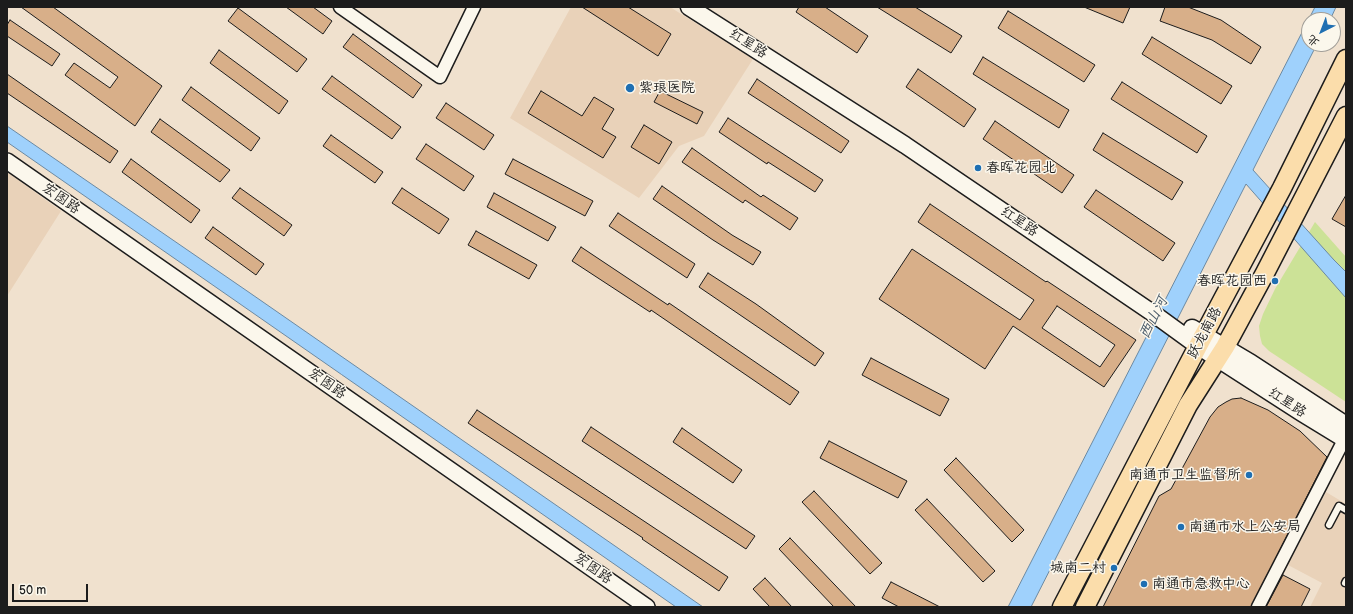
<!DOCTYPE html>
<html>
<head>
<meta charset="utf-8">
<style>
	body { margin:0 }
	#map { position:relative; width:1353px; height:614px; overflow:hidden; background:#f0e1ce; font-family:"Balsamiq Sans","LXGW WenKai TC",sans-serif }
	canvas { display:block }
	.frame { position:absolute; inset:0; border:8px solid #1c1c1c; pointer-events:none }
	.north { position:absolute; left:1301px; top:12px; width:40px; height:40px; box-sizing:border-box; background:#fbf7ec; border:1px solid #a29f99; border-radius:50%; rotate:222deg; font-size:11px; font-weight:700; line-height:16px; text-align:center; color:#1c1c1c }
	.north::after { content:''; display:block; margin:auto; width:14px; height:18px; background:#1f6fb2; clip-path:polygon(50% 0,100% 100%,50% 72%,0 100%) }
	.scale { position:absolute; left:12px; top:584px; width:76px; height:18px; box-sizing:border-box; border:2px solid #1c1c1c; border-top:0; padding-left:5px; font-size:12px; line-height:14px; white-space:nowrap; color:#1c1c1c; -webkit-text-stroke:3px #fbf7ec; paint-order:stroke }
</style>
</head>
<body>
<div id="map">
<canvas width="1353" height="614"></canvas>
<div class="frame"></div>
<div class="north">北</div>
<div class="scale">50 m</div>
</div>
<script>
const ctx = document.querySelector('canvas').getContext('2d');
ctx.lineJoin = 'round';
function fill(path, color) { ctx.fillStyle = color; ctx.fill(path, 'evenodd'); }
const shape = rows => new Path2D(rows.map(r => 'M' + r).join(''));
function strokePath(path, color, width, dash) { ctx.strokeStyle = color; ctx.lineWidth = width; ctx.lineCap = dash ? 'butt' : 'round'; ctx.setLineDash(dash || []); ctx.stroke(path); }
function label(font, color, halo, rows, align = 'center') {
  ctx.font = font + ' "Balsamiq Sans","LXGW WenKai TC",sans-serif'; ctx.lineWidth = 3; ctx.setLineDash([]); ctx.textBaseline = 'middle'; ctx.strokeStyle = halo; ctx.fillStyle = color; for (const [text, x, y, turn = 0] of rows) {
    ctx.save(); ctx.translate(x, y); ctx.rotate((+turn || 0) * Math.PI / 180); ctx.textAlign = isNaN(turn) ? turn : align; if (halo) ctx.strokeText(text, 0, 0); ctx.fillText(text, 0, 0); ctx.restore();
  }
}
fill(shape([
	[571,7,670,7,753,59,704,136,679,146,639,198,510,118],
	[7,172,61,211,7,296],
	[1326,492,1346,504,1346,607,1310,607,1322,583,1288,565]
]), '#e9d2b9');
fill(shape([
	[1315,222,1346,257,1346,402,1269,351,1262,344,1260,336,1259,326,1263,314,1275,289]
]), '#cce297');
const water = shape([
	[1315,7,1336,7,1330,20,1309,20,1309,44,1317,44,1253,170,1334,260,1346,272,1346,298,1246,184,1031,607,1008,607,1315,7],
	[7,126,250,293,703,607,676,607,7,142,7,126]
]);
fill(water, '#9fd1fc');
strokePath(water, '#6b89a2', 1);
const building = shape([
	[21,7,53,7,162,86,135,126,65,75,74,63,110,88,118,77,21,7],
	[286,7,313,7,332,21,323,34,286,7],
	[582,7,628,7,671,34,658,56,582,7],
	[799,7,825,7,868,36,857,53,796,12,799,7],
	[877,7,915,7,962,36,951,53,877,7],
	[1084,7,1130,7,1123,23,1084,7],
	[1165,7,1188,7,1221,20,1261,47,1251,64,1212,40,1160,21,1165,7],
	[238,8,307,59,297,72,228,21,238,8],
	[1008,11,1095,65,1084,82,998,28,1008,11],
	[10,20,60,54,52,66,7,36,7,25,10,20],
	[353,34,422,85,413,98,343,47,353,34],
	[1152,37,1232,86,1221,104,1142,54,1152,37],
	[219,50,288,101,279,114,210,63,219,50],
	[983,57,1069,110,1059,128,973,74,983,57],
	[918,69,976,109,964,127,906,87,918,69],
	[7,74,118,151,110,163,7,93,7,74],
	[332,76,401,127,392,139,322,89,332,76],
	[757,79,849,141,841,153,748,93,757,79],
	[1122,82,1207,136,1197,153,1111,99,1122,82],
	[191,87,260,138,251,151,182,100,191,87],
	[541,91,582,116,594,97,614,109,602,129,616,137,603,158,528,113,541,91],
	[660,91,703,112,697,124,654,102,660,91],
	[446,103,494,135,484,150,436,118,446,103],
	[728,118,823,180,815,192,768,162,767,164,719,132,728,118],
	[160,119,230,170,220,182,151,132,160,119],
	[995,121,1074,175,1062,193,983,139,995,121],
	[644,125,672,142,659,164,631,147,644,125],
	[1103,133,1183,182,1172,200,1093,150,1103,133],
	[331,135,383,172,375,183,323,146,331,135],
	[426,144,474,176,464,191,416,159,426,144],
	[692,148,761,197,763,195,798,218,790,230,745,200,743,203,682,162,692,148],
	[131,159,200,210,191,223,122,172,131,159],
	[513,159,593,201,585,216,505,174,513,159],
	[662,186,732,235,761,252,753,265,713,240,653,199,662,186],
	[240,188,292,225,284,236,232,198,240,188],
	[402,188,449,219,439,234,392,203,402,188],
	[1096,190,1175,243,1163,261,1084,207,1096,190],
	[494,193,556,227,548,241,487,207,494,193],
	[1346,195,1346,227,1332,219,1346,195],
	[930,204,1046,282,1047,281,1136,340,1104,387,1013,326,985,369,879,299,912,249,1020,320,1034,300,918,222,930,204],
	[1057,306,1115,345,1100,367,1042,328,1057,306],
	[618,213,695,264,687,278,609,226,618,213],
	[213,227,264,264,256,275,205,238,213,227],
	[476,231,537,265,529,279,468,245,476,231],
	[581,247,668,305,669,303,799,392,790,405,651,310,650,312,572,261,581,247],
	[708,273,756,304,824,353,815,366,699,287,708,273],
	[871,358,949,399,940,416,862,375,871,358],
	[1241,398,1268,410,1300,431,1327,457,1251,607,1103,607,1159,496,1171,489,1210,417,1218,407,1226,402,1232,399,1241,398],
	[477,410,728,577,719,591,642,539,643,538,468,423,477,410],
	[591,427,755,536,746,549,582,441,591,427],
	[682,428,742,470,733,483,673,442,682,428],
	[829,441,907,481,898,498,820,458,829,441],
	[956,458,1024,530,1012,542,944,470,956,458],
	[814,491,882,563,870,574,802,502,814,491],
	[927,499,995,571,983,582,915,510,927,499],
	[790,538,856,607,834,607,779,549,790,538],
	[1283,575,1310,589,1301,607,1266,607,1283,575],
	[765,578,792,607,770,607,753,589,765,578],
	[891,582,940,607,899,607,882,598,891,582]
]);
fill(building, '#d8af89');
strokePath(building, '#1c1c1c', 1);
const service = shape([
	[1329,525,1339,506,1346,510],
	[1345,583,1346,581]
]);
const minor = shape([
	[340,7,440,77,474,7],
	[1258,607,1346,436]
]);
const tertiary = shape([
	[7,161,647,607]
]);
const secondary = shape([
	[689,7,905,145,1154,314,1198,346,1302,413,1346,440],
	[1192,328,1251,363,1346,425]
]);
const primary = shape([
	[1062,607,1198,346,1282,188,1346,59],
	[1085,607,1188,405,1225,347,1265,273,1346,116]
]);
strokePath(service, '#1c1c1c', 9);
strokePath(minor, '#1c1c1c', 15);
strokePath(tertiary, '#1c1c1c', 18);
strokePath(secondary, '#1c1c1c', 19);
strokePath(primary, '#1c1c1c', 21);
strokePath(service, '#fbf7ec', 6);
strokePath(minor, '#fbf7ec', 12);
strokePath(tertiary, '#fbf7ec', 15);
strokePath(secondary, '#fbf7ec', 16);
strokePath(primary, '#fbddab', 18);
for (const [x, y, r, color] of [
	[630,88,5,"#1f6fb2"],
	[978,168,4,"#1f6fb2"],
	[1275,281,4,"#1f6fb2"],
	[1249,475,4,"#1f6fb2"],
	[1181,527,4,"#1f6fb2"],
	[1114,568,4,"#1f6fb2"],
	[1144,584,4,"#1f6fb2"]
]) { const dot = new Path2D(); dot.arc(x, y, r, 0, 2 * Math.PI); ctx.fillStyle = color; ctx.fill(dot); strokePath(dot, '#fbf7ec', 1.5); }
label('14px', '#1c1c1c', '#fbf7ec', [
	["红星路",748,44,32],
	["宏图路",61,199,35],
	["红星路",1019,222,34],
	["跃龙南路",1205,333,-62],
	["宏图路",327,384,35],
	["红星路",1287,403,33],
	["宏图路",593,569,35]
]);
label('14px', '#1c1c1c', '#fbf7ec', [
	["紫琅医院",639,88],
	["春晖花园北",986,168],
	["春晖花园西",1267,281,"right"],
	["南通市卫生监督所",1241,475,"right"],
	["南通市水上公安局",1189,527],
	["城南二村",1106,568,"right"],
	["南通市急救中心",1152,584]
], 'left');
label('italic 15px', '#4a5b6a', '#fbf7ec', [
	["西山河",1154,318,-63]
]);
</script>
</body>
</html>
